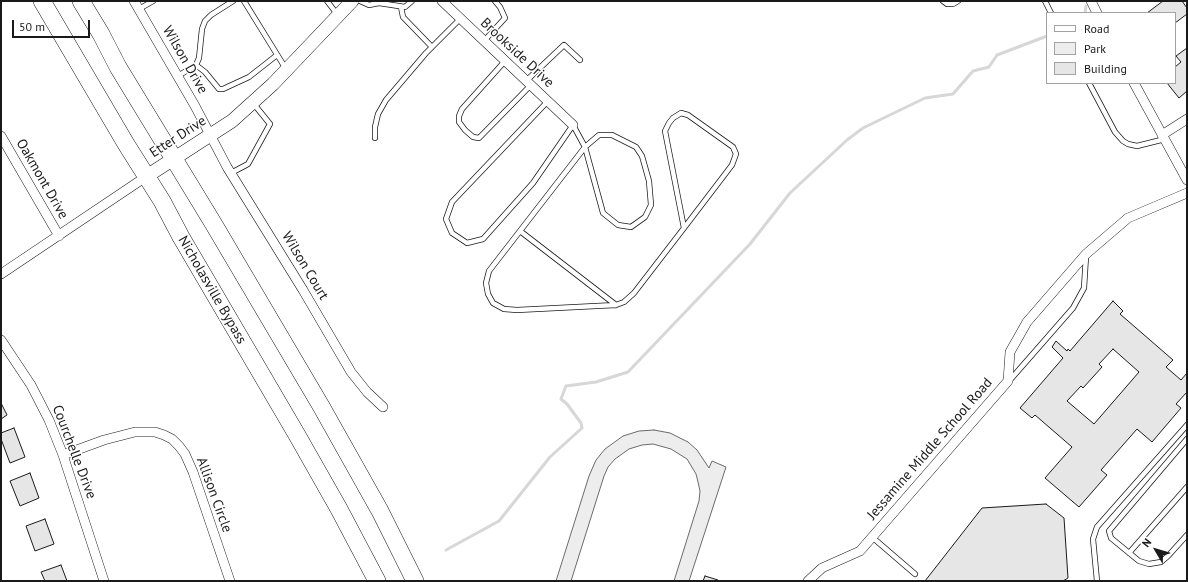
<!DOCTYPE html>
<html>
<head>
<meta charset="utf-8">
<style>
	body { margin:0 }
	#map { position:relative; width:1188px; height:582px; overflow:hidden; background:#fff; font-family:"PT Sans",sans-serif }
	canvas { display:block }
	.frame { position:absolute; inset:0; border:2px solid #1a1a1a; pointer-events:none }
	.legend { position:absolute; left:1046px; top:12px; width:130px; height:72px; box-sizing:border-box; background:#fff; border:1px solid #a3a3a3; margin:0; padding:5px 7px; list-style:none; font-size:12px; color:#1a1a1a }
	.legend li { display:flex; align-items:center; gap:8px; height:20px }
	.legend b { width:20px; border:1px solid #a3a3a3 }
	.north { position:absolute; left:1136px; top:530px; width:40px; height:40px; -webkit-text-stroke:3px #fff; paint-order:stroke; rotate:308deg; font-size:11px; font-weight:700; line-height:16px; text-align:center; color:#1a1a1a }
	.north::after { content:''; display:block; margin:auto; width:14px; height:18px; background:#1a1a1a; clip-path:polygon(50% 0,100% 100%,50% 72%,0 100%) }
	.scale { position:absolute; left:12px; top:20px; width:78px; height:18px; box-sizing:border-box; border:2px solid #1a1a1a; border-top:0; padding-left:5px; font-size:12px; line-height:14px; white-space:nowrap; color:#1a1a1a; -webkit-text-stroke:3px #fff; paint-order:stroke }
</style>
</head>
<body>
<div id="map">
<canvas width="1188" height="582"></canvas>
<div class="frame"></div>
<ul class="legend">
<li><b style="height:5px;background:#fff"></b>Road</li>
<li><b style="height:11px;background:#ededed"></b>Park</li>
<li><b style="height:11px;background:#e6e6e6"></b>Building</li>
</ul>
<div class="north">N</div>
<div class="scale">50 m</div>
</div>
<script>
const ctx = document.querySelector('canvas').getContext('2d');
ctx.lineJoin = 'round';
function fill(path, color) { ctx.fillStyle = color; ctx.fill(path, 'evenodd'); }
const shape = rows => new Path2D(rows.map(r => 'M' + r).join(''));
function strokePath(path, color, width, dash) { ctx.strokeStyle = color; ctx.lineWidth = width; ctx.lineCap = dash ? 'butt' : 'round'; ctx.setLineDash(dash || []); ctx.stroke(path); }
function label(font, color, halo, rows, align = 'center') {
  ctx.font = font + ' "PT Sans",sans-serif'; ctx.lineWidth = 3; ctx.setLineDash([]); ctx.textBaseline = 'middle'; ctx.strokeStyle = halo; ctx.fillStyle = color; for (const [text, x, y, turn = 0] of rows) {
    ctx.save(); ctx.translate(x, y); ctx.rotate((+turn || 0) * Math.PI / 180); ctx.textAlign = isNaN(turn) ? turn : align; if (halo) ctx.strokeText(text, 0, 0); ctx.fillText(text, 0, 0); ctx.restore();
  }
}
const green = shape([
	[654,430,670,433,688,442,697,450,709,468,712,461,726,467,689,581,674,581,699,501,700,491,698,482,696,474,687,459,671,449,653,444,642,445,629,449,615,459,608,467,604,476,571,581,556,581,589,476,596,460,605,449,623,436,639,431,654,430]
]);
fill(green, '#ededed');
strokePath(green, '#6a6a6a', 1);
strokePath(shape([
	[1085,13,1086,6],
	[446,550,499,521,550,457,582,428,581,423,567,404,561,399,566,386,596,382,628,372,750,244,790,193,847,140,863,128,925,98,953,94,973,71,989,67,997,55,1047,36]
]), '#d7d7d7', 3);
const building = shape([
	[1163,1,1182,1,1187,8,1187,14,1175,23,1175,13,1147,13,1163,1],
	[1187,48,1187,91,1179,98,1167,83,1175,83,1175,67,1181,62,1176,56,1187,48],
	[1113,301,1123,311,1120,314,1173,360,1166,367,1181,380,1187,373,1187,392,1176,404,1181,408,1152,442,1137,429,1101,470,1107,475,1079,507,1045,478,1072,447,1035,415,1032,418,1020,408,1063,358,1052,347,1056,341,1067,351,1068,349,1070,351,1113,301],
	[1113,349,1139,372,1094,424,1067,401,1081,386,1083,388,1102,367,1099,364,1113,349],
	[1,403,7,415,1,419,1,403],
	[14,428,25,457,10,463,1,439,1,433,14,428],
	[30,473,39,498,20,506,10,481,30,473],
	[1046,504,1064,518,1068,578,1063,581,925,581,982,508,1046,504],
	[45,519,54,544,35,551,26,526,45,519],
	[61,565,67,581,45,581,41,572,61,565],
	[705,576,718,580,717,581,703,581,705,576]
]);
fill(building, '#e6e6e6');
strokePath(building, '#1a1a1a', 1);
const lane = shape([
	[244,1,286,69],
	[327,1,337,14],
	[360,1,369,5,379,3,405,7,412,1],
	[943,1,947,4,953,4,958,1],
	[1045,1,1051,13],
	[401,7,403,17,432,47],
	[139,9,153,1],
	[484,41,505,18,500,7,495,1],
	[505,61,462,109,459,116,459,122,465,130,473,137,479,138,530,86],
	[196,65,205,72,219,89,223,89,249,77,277,55],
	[178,76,196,65,199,58,202,29,205,21,211,15,233,1],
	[526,81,564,45,580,60],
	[1089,83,1115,132,1123,141,1128,144,1137,146,1165,139],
	[548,101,452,202,446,219,452,233,467,243,483,239,533,183,573,125,585,147,603,213,618,225,631,227,645,217,651,205,649,181,642,156,636,147,612,135,599,135,585,147,489,271,486,283,488,294,493,303,504,309,517,310,616,305,624,302,634,293,684,228,732,165,736,154,733,147,688,115,681,113,673,118,669,123,665,131,684,228],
	[375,138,375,127,378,114,386,100,426,53,461,18],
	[231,173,248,164,270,124,253,103],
	[520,231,616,305],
	[1010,380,1073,308,1084,288,1086,256],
	[1187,439,1109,531,1111,538,1139,561,1149,564,1161,562,1168,556,1187,535],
	[872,537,915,574],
	[1129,553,1187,487],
	[1097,581,1093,539,1097,527,1187,425]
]);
const street = shape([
	[134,1,195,106,227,167,303,290,351,372,367,392,383,407],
	[442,1,573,125],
	[1091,1,1097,13],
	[1134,83,1187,180],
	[1162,135,1187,119],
	[1,136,59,236],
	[1,274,147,176],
	[1,340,31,385,49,420,63,455,104,581],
	[63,455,104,440,135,432,155,432,164,435,172,439,179,446,185,454,193,472,230,581],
	[808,581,822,568,860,551,1008,381,1010,352,1027,322,1086,254,1128,218,1187,193]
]);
const secondary = shape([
	[147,176,232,121,273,84,352,1]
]);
const highway = shape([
	[42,1,126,144,162,201,181,237,297,435,339,509,377,581],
	[81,1,101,34,118,67,213,223,321,406,380,511,415,581]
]);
strokePath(lane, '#1a1a1a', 6);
strokePath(street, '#1a1a1a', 10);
strokePath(secondary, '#1a1a1a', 14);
strokePath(highway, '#1a1a1a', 18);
strokePath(lane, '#fff', 4.5);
strokePath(street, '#fff', 9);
strokePath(secondary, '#fff', 13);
strokePath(highway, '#fff', 17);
label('14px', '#1a1a1a', '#fff', [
	["Brookside Drive",517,53,43],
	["Wilson Drive",185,60,60],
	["Etter Drive",178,137,-33],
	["Oakmont Drive",42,179,60],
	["Wilson Court",305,266,59],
	["Nicholasville Bypass",212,290,60],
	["Jessamine Middle School Road",930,449,-49],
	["Courchelle Drive",74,452,69],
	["Allison Circle",214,495,70]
]);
</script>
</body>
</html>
